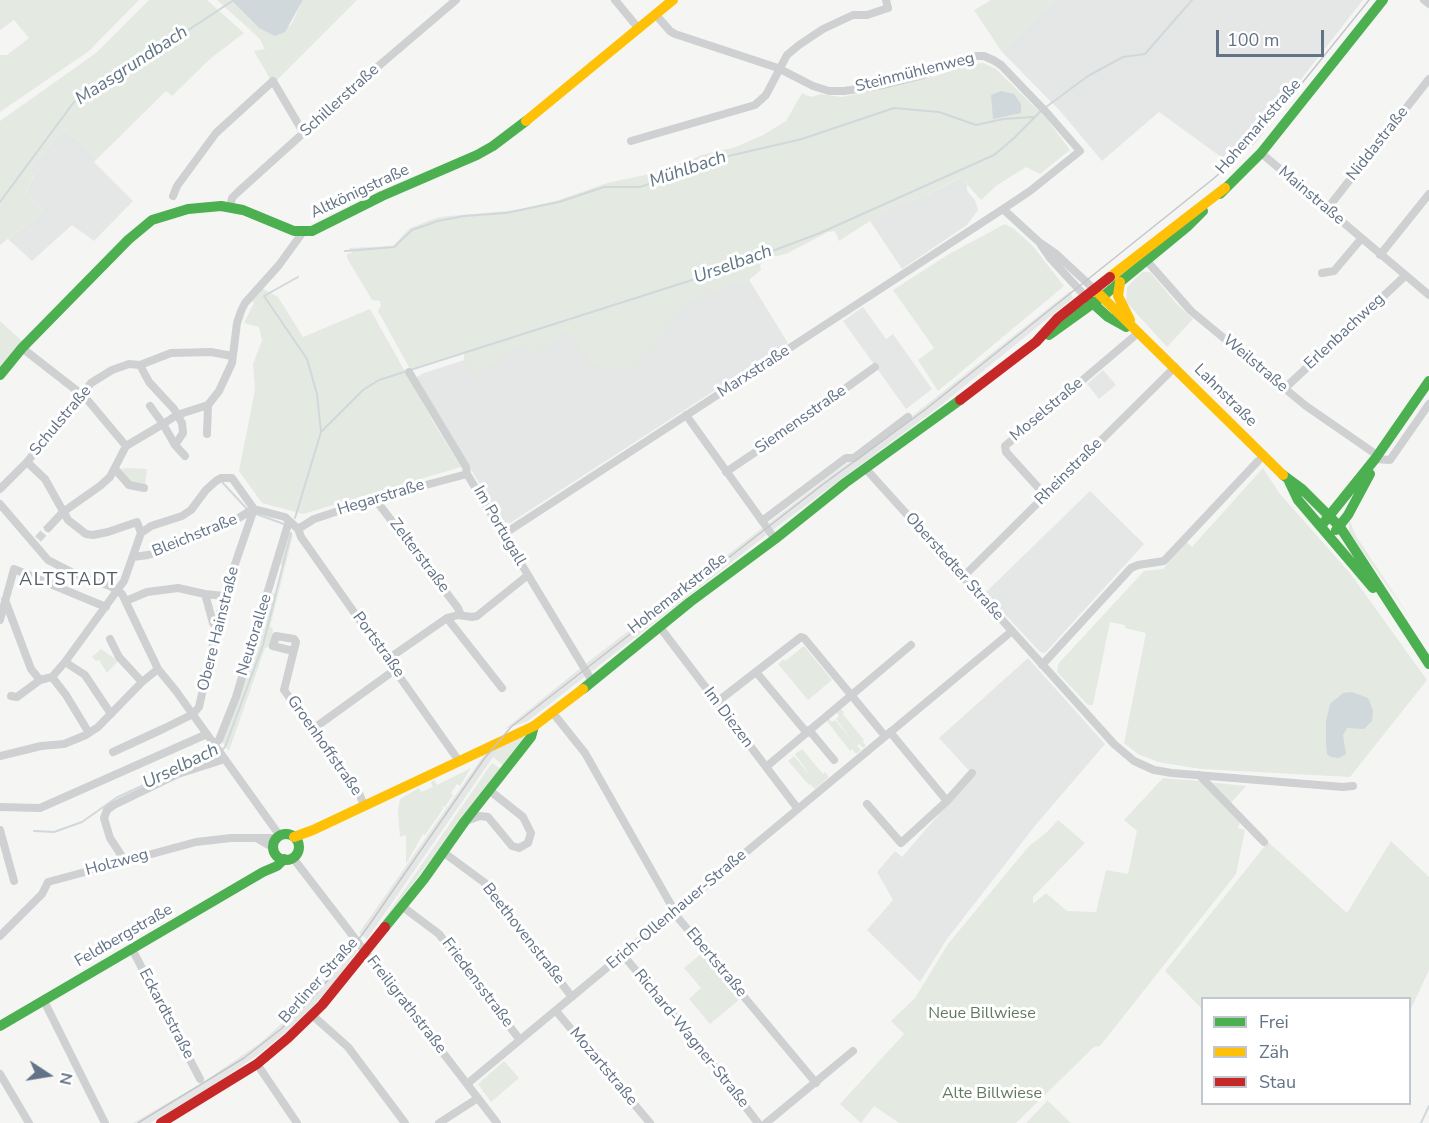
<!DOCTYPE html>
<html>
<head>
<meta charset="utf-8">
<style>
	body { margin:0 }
	#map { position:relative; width:1429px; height:1123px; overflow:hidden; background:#f5f6f4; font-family:"Nunito Sans",sans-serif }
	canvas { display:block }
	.legend { position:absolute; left:1201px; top:997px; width:210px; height:108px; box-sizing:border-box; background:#fff; border:2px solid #c1c7cf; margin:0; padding:8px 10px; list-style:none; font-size:18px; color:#637387 }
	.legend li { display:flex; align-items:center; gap:12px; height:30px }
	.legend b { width:30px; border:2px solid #c1c7cf }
	.north { position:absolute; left:18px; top:1045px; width:60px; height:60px; -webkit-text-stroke:4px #fff; paint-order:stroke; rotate:102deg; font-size:16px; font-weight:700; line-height:24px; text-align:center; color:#637387 }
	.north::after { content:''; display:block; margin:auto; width:21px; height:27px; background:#637387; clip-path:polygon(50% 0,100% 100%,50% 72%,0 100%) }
	.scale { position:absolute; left:1216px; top:30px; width:108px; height:27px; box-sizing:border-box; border:3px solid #637387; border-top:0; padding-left:8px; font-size:18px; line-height:21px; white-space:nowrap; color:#637387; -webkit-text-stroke:4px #fff; paint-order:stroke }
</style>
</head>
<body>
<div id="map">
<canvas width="1429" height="1123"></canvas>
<ul class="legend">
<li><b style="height:8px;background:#4caf50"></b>Frei</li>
<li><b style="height:8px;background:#ffc107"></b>Zäh</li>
<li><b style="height:8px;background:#c62828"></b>Stau</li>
</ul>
<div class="north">N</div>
<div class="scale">100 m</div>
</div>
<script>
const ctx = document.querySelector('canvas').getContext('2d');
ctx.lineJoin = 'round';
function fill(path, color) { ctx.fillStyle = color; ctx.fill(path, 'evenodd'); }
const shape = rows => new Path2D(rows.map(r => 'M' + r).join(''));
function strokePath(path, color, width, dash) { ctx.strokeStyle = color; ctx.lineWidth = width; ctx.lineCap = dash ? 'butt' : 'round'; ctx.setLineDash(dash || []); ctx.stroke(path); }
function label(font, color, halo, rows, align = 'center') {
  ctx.font = font + ' "Nunito Sans",sans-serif'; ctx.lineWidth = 6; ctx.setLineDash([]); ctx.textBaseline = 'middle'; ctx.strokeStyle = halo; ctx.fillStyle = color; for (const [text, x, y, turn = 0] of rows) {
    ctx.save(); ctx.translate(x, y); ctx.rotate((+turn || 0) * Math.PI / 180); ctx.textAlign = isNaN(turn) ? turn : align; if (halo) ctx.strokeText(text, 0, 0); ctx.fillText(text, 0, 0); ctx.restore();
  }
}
fill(shape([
	[1055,0,1363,0,1252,142,1228,162,1159,112,1102,161,1061,112,1002,52],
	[64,128,98,158,94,162,133,201,94,241,72,225,32,261,8,239,43,211,26,193,34,175,29,170],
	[961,177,967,185,967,191,975,200,978,210,967,225,902,269,870,221,892,207,922,196,926,196],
	[743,270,788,343,510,523,503,522,415,378,424,373],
	[1070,291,1073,298,940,406,778,526,528,721,505,729,588,662,830,476,911,417],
	[863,307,886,339,893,334,932,389,906,409,843,321],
	[1103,370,1116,385,1099,399,1087,384],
	[1090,491,1144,544,1045,653,1040,652,985,593],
	[1028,658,1105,744,1034,827,996,876,947,939,920,982,867,930,893,900,877,872,895,851,902,857,973,775,939,738],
	[500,747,367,939,359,933,481,759,486,753],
	[353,943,357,951,334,983,303,1017,263,1051,210,1088,150,1123,133,1123,205,1081,260,1043,297,1010]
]), '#e5e7e6');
fill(shape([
	[0,0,139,0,89,51,0,112,0,55,7,55,29,38,14,20,0,30],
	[149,0,207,0,244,33,211,58,172,96,166,91,98,158,64,128,29,170,34,174,26,193,43,211,0,245,0,121,96,53],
	[217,0,231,0,259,28,291,25,303,0,357,0,273,84,254,51,265,49,259,38],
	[991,0,1055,0,1002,52,974,10],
	[983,63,996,69,1047,119,1070,150,1040,174,1026,167,996,186,981,200,960,177,926,196,922,196,892,207,839,241,835,231,828,232,786,254,767,258,760,265,761,270,750,279,750,286,743,282,729,285,682,305,660,340,628,371,596,366,566,332,531,356,522,344,474,377,464,361,464,352,410,369,378,311,381,305,380,301,372,300,347,258,347,254,352,253,349,248,393,246,410,228,439,217,516,210,559,200,607,183,664,171,702,155,736,147,763,135,786,121,802,93,811,97,820,94,842,97,936,76,970,64],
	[1005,224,1014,229,1032,245,1064,286,938,391,918,360,934,348,893,290,949,254],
	[1142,272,1150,272,1177,304,1193,319,1167,347,1126,302,1127,287],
	[260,287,278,297,303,337,370,309,435,425,461,467,303,514,262,503,239,471,255,390,253,364,262,340,259,327,244,323,254,303,250,299],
	[0,321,22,341,0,369],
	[126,468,147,469,145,485,132,483,120,469],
	[1263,468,1280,494,1350,573,1427,680,1350,777,1201,769,1158,762,1138,754,1124,743,1146,633,1125,628,1125,625,1110,622,1093,705,1088,705,1057,672,1058,664,1144,571,1163,569,1187,542,1192,547],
	[1349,519,1356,536,1413,622,1349,532],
	[288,532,293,535,270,627,273,628,270,647,265,648,229,751,222,742,238,698,271,593,277,594,284,565,279,564],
	[804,646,832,680,808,700,778,664,784,659,785,661],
	[101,649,118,661,107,673,99,660,96,661,92,657],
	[840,708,844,712,843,714,864,740,863,742,866,746,863,748,859,744,857,746,861,750,856,754,852,749,850,751,826,720,828,718,832,722,835,720,854,743,836,719,839,716,836,712],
	[523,736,524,738,503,765,493,757,500,747],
	[802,749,823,774,825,772,829,777,815,789,810,784,809,785,788,761,794,756,810,775,795,754],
	[492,763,501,769,373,935],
	[471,768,460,786,457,784,451,793,453,795,445,807,442,806,443,809,425,835,423,834,406,864,406,835,400,837,398,810,400,799,419,788,421,792,433,787,431,782,434,780,437,785],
	[1163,778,1200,781,1240,823,1238,828,1245,830,1236,874,1100,1046,1094,1047,1016,1123,899,1123,874,1106,861,1123,840,1104,904,1034,891,1021,915,998,948,944,1029,846,1047,832,1058,820,1085,843,1033,897,1033,904,1046,893,1067,911,1096,912,1106,870,1128,874,1137,831,1124,820],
	[1208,782,1246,786,1230,804],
	[1391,841,1429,877,1429,970,1410,1011,1410,998,1202,998,1202,1009,1165,971,1268,842,1347,913],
	[701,954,739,1000,710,1024,689,999,701,988,684,968],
	[504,1061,519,1078,491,1102,478,1084],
	[1048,1100,1048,1101,1071,1123,1026,1123]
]), '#e4e9e2');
fill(shape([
	[231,0,303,0,285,32,275,36,259,28],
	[1001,91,1014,94,1021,104,1021,113,993,119,991,95],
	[1352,692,1368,698,1373,710,1372,721,1364,729,1347,728,1343,735,1346,754,1339,758,1331,757,1327,754,1326,745,1326,721,1330,704,1343,693]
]), '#d1d8dc');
strokePath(shape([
	[1046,107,1088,76,1123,57,1145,54,1192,0],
	[0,202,74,102,129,69,234,0],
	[345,251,394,247,412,230,438,221,464,216,506,213,559,202,604,187,640,187,677,175,707,161,802,139,894,108,939,112,976,125,1003,119,1034,117],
	[298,277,264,296,307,359,317,394,321,432],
	[222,482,247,509],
	[256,514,284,524],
	[295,518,321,432,363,390,379,380,714,273,820,233,994,155,1013,139,1041,111],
	[222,750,225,747,263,645,291,533],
	[34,831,54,832,82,822,116,798,182,767,217,753],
	[1421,1123,1429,1106]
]), '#d1d8dc', 2);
strokePath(shape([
	[38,539,48,528]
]), '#d0d5d9', 8, [8, 4]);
strokePath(shape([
	[615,0,639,29],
	[1424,0,1429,4],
	[656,15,670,31,675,34,778,68,813,86,829,91,844,91,878,86,923,75,972,56,984,56,993,60,1001,65,1047,113,1080,151,1030,191,1003,209,1039,242,1055,253,1095,290],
	[631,141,755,105,766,95,787,55,799,45,823,29,853,15,867,15,888,8,886,0],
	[1261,153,1429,295],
	[173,196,177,186,216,133,273,81,303,132],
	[230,207,232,198,238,192,361,81,456,0],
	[1327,209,1429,79],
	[1041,245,1050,258,1086,297],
	[1380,255,1429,194],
	[1146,260,1191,311,1306,406,1377,455],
	[1322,273,1334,271,1361,239],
	[22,348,85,397,126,446],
	[140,365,149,382,174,409,182,423,183,433,175,445],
	[409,372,466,467,467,474,592,681],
	[1284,389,1405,276],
	[686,415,775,539],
	[207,434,208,405,219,391,232,363,237,323,241,311,245,303,279,265,303,232],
	[185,456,175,445,163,424,177,415,208,405],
	[1375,459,1390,460,1429,404],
	[115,469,129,485,144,488],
	[866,469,1114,744,1134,761,1154,770,1172,773,1343,787,1353,786],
	[726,472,809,416,814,411,875,367],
	[0,489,27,462,91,383,112,370,129,364,140,365,171,353,211,352,232,356],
	[1045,495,1006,452,1005,446,1138,333],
	[375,499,458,608,461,615],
	[0,504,48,560,81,577,110,586,122,594,158,669,176,691,280,836],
	[762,521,846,458,854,458,908,417],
	[48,528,63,512,100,486,110,477,126,446,163,424,150,406],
	[298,529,314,519,381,497,467,474],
	[141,533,151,526,182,516,191,510,206,490,216,481,221,478,232,478,254,509,285,517,298,529,301,537,459,761],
	[504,534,1003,209],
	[133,557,148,555,173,548,234,521,253,509],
	[963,577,1175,367],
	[205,594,213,623,217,627],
	[5,600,31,669,40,680],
	[126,601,147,592,178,588,205,594,224,596],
	[447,618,502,688],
	[0,620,14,569,106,607],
	[659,626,798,809],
	[110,639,119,657,142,682],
	[293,651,273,646,276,636,294,639,296,642,284,690,358,791,364,805],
	[388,659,447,618,458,615,472,617,477,616,528,575],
	[65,662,85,675,111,714],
	[1042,665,1131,568,1138,565,1164,561,1258,461],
	[756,672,807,733],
	[52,677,66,695,89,733],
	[11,696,17,697,40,680,52,677,65,662,124,581,141,533,137,522,108,532,93,535,86,534,68,520,45,479,27,462],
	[717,702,801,637,804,638,885,736],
	[553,713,585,753,679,919,816,1083],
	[313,729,396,669],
	[809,730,834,760],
	[890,732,947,801],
	[214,744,219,740,236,697,289,521],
	[113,752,165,728,193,714,199,707,224,596,254,509],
	[0,756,41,746,64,744,86,735,98,727,142,682,158,669],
	[766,767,911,645],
	[1199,775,1264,842],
	[867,804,901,843,947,801,972,773],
	[0,807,40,808,207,734],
	[466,821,480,816,488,817,512,846,519,848,528,843,531,833,523,817,489,790],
	[0,830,14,881],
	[258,839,274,848],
	[443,852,485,883,572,997],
	[293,858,497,1123],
	[125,861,110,838,104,818,107,810,114,805,178,774,225,759],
	[403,907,439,934,520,1040],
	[0,936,42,894,48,882,196,842,231,838,278,838],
	[132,949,200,1079],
	[623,955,694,1040,758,1123],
	[44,1001,105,1123],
	[556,1011,650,1123],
	[312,1015,348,1047,405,1123],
	[257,1064,297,1123],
	[0,1074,29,1123],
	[467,1084,1012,631],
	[439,1123,478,1098],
	[766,1123,853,1051]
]), '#cfd0d1', 8);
strokePath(shape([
	[1220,194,1261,153,1383,0],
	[1088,299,1108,317,1126,327],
	[1049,335,1102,297,1187,227,1203,211],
	[0,375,22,348,128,240,152,220,188,209,221,206,243,210,294,231,312,231,382,196,477,155,493,146,526,121],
	[1283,475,1302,489,1340,527,1429,664],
	[1289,481,1298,500,1373,588],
	[1321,526,1375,459,1429,381],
	[1336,530,1348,515,1370,474],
	[583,689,690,602,775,539,845,483,960,400],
	'273 847a13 13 0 1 1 26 0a13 13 0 1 1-26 0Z',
	[385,927,424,879,465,821,531,737,534,726],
	[0,1026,263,872,277,866,284,859]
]), '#4caf50', 10);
strokePath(shape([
	[526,121,673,0],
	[1110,277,1225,188],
	[1120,282,1118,296,1130,320],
	[1095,290,1283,475],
	[294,837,313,830,534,726,583,689]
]), '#ffc107', 10);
strokePath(shape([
	[960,400,1036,342,1058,318,1110,277],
	[161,1123,257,1064,288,1038,322,1005,385,927]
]), '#c62828', 10);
strokePath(shape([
	[138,1123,244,1058,281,1029,306,1005,328,980,367,928,484,759,511,727,822,485,926,409,1213,179,1253,144,1369,0]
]), '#c5c6c7', 1.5);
label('16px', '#637387', '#fff', [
	["Steinmühlenweg",915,73,-14],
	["Schillerstraße",340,101,-42],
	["Hohemarkstraße",1259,127,-49],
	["Niddastraße",1378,144,-52],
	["Altkönigstraße",360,192,-25],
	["Mainstraße",1311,196,40],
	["Erlenbachweg",1345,332,-43],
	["Weilstraße",1255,364,40],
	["Marxstraße",754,372,-33],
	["Lahnstraße",1225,396,45],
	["Moselstraße",1047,410,-40],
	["Siemensstraße",801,420,-35],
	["Schulstraße",61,421,-50],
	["Rheinstraße",1069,472,-45],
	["Hegarstraße",381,498,-17],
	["Im Portugall",499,526,60],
	["Bleichstraße",195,536,-22],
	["Zelterstraße",419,556,53],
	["Oberstedter Straße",954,567,48],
	["Hohemarkstraße",678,594,-38],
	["Obere Hainstraße",219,629,-76],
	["Neutorallee",255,635,-73],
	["Portstraße",378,645,54],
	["Im Diezen",728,718,53],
	["Groenhoffstraße",324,746,55],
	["Holzweg",117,863,-15],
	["Erich-Ollenhauer-Straße",677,910,-40],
	["Beethovenstraße",523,934,52],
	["Feldbergstraße",124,936,-30],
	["Ebertstraße",716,963,50],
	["Berliner Straße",319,981,-48],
	["Friedensstraße",477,983,53],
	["Freiligrathstraße",406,1005,52],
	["Eckardtstraße",166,1014,62],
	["Richard-Wagner-Straße",691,1039,51],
	["Mozartstraße",603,1067,50]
]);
label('16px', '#61795e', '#fff', [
	["Neue Billwiese",982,1014],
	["Alte Billwiese",992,1094]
]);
label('italic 18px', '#5f7583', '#fff', [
	["Maasgrundbach",132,66,-33],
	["Mühlbach",688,170,-19],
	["Urselbach",733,265,-20],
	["Urselbach",181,767,-26]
]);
ctx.letterSpacing = '1.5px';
label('18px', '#515d6b', '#fff', [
	["ALTSTADT",69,581]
]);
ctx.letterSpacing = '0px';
</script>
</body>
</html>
